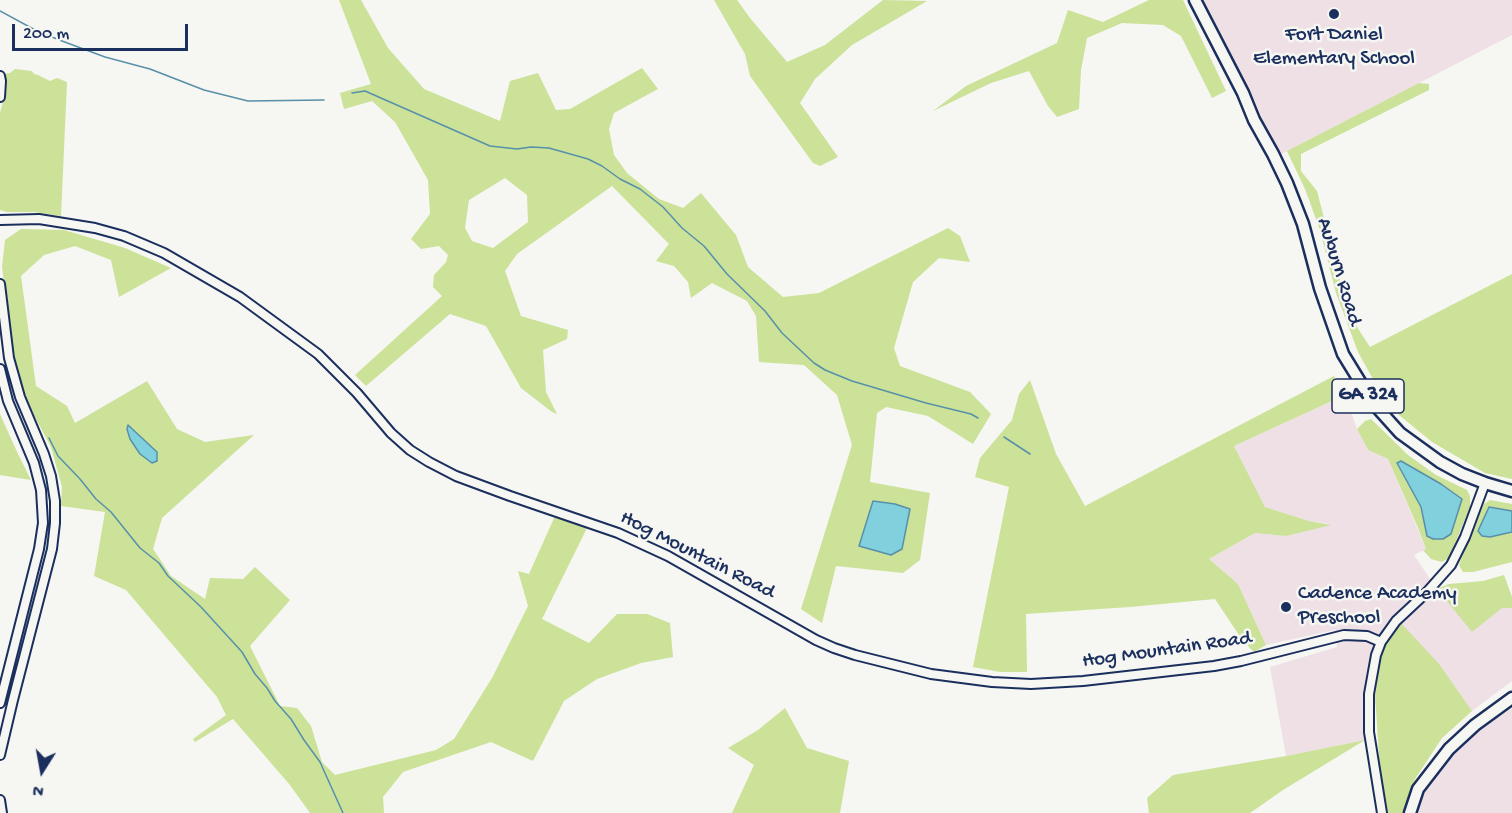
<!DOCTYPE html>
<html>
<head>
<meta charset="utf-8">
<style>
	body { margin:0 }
	#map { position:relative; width:1512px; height:813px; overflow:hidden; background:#f6f6f2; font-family:"Gochi Hand",sans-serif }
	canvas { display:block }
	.north { position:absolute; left:12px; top:741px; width:60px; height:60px; -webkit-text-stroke:4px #f6f6f2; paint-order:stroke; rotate:191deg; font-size:16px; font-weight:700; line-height:24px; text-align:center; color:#1b2f5e }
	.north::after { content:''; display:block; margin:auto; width:21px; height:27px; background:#1b2f5e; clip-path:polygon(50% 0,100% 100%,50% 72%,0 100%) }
	.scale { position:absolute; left:12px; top:24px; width:176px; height:27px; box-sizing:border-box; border:3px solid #1b2f5e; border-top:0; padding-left:8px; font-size:18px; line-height:21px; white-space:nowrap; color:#1b2f5e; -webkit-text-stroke:4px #f6f6f2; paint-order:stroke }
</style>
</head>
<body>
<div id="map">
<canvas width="1512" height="813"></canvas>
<div class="north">N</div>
<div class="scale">200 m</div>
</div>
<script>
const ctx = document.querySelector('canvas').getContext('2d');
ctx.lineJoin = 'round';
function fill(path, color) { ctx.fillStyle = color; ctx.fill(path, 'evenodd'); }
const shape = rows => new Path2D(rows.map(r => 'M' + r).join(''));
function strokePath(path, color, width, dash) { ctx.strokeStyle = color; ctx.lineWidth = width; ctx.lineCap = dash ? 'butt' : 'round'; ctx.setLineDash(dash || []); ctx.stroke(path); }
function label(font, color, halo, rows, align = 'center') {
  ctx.font = font + ' "Gochi Hand",sans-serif'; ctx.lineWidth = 5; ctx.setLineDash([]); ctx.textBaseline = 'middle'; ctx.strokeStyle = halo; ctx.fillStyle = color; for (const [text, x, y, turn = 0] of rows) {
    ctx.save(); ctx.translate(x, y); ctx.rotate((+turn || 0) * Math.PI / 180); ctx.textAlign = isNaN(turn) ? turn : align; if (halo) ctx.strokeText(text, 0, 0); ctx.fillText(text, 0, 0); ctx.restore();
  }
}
fill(shape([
	[1193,0,1512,0,1512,35,1274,158],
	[1345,395,1357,429,1368,450,1388,459,1426,549,1414,555,1437,589,1503,608,1512,608,1512,681,1472,711,1440,665,1382,653,1375,693,1376,703,1365,740,1286,756,1270,667,1337,647,1335,630,1266,645,1238,584,1209,559,1255,533,1286,536,1329,524,1309,521,1265,507,1234,446],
	[1512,708,1512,813,1417,813,1424,790,1467,739]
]), '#efe0e6');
fill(shape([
	[339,0,361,0,388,48,424,89,500,121,510,81,538,73,556,110,570,109,642,68,658,89,614,113,609,129,614,155,627,173,659,199,683,208,701,193,736,235,748,267,783,297,819,293,948,228,960,236,970,262,939,258,913,282,894,348,900,366,970,392,991,414,973,444,928,416,886,407,877,413,870,482,930,493,920,560,903,573,836,566,822,623,801,609,852,445,837,395,804,365,759,362,756,316,747,301,712,283,691,298,688,282,674,266,656,261,669,244,612,186,517,254,505,271,521,316,568,330,567,339,543,350,546,392,557,414,552,412,521,388,486,326,450,314,366,386,355,375,442,296,433,287,434,275,446,262,448,255,439,246,421,249,411,239,430,214,428,180,395,122,372,101,344,109,340,93,371,84],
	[505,178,527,195,528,222,493,248,472,241,465,228,469,200],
	[873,501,895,504,910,509,902,548],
	[714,0,737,0,750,18,787,62,825,45,883,0,927,1,852,45,815,79,800,103,838,157,820,166,813,163,750,76,745,54],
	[1149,0,1183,0,1226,91,1212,98,1181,36,1163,25,1122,23,1087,38,1081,70,1079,109,1057,117,1048,106,1029,71,991,83,933,111,966,86,1057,43,1068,10,1103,22],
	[15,69,32,71,34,74,38,75,50,81,57,78,67,82,61,216,34,212,7,212,0,210,0,113,4,98,3,74,10,73],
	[1419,83,1429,84,1429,90,1301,154,1301,171,1317,191,1344,295,1352,308,1357,327,1370,347,1512,274,1512,479,1485,473,1432,442,1399,415,1374,381,1358,352,1336,293,1320,230,1305,189,1287,151],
	[21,229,64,230,125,248,171,268,119,297,111,260,75,246,44,255,21,276,36,386,67,406,75,423,147,381,177,429,205,442,254,435,162,518,153,549,171,576,205,599,210,578,243,579,255,567,290,600,250,646,280,706,297,708,311,726,322,762,335,775,436,750,454,739,492,678,528,606,518,571,529,574,555,516,587,528,542,619,589,643,617,614,647,614,670,623,673,657,641,663,597,679,564,701,533,761,491,742,403,772,383,797,384,813,310,813,290,785,233,719,195,742,193,739,226,715,217,697,126,590,94,576,105,512,61,506,62,487,51,447,28,404,14,357,2,267,5,240],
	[1334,376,1345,395,1234,446,1265,507,1309,521,1331,525,1286,536,1255,533,1209,559,1238,584,1266,645,1254,652,1243,641,1215,599,1130,607,1026,614,1027,672,1000,672,973,667,1009,487,975,477,980,458,1012,420,1019,394,1030,380,1056,454,1085,506],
	[0,414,18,454,31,480,0,475],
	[1371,419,1408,455,1436,475,1467,490,1470,496,1470,507,1449,558,1442,562,1431,559,1423,550,1426,549,1418,528,1388,459,1368,450,1357,429,1365,421],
	[1401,461,1441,484,1427,536,1421,507],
	[1490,500,1512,504,1512,511,1503,509,1478,531,1482,536,1490,537,1512,532,1512,562,1473,572,1463,572,1459,565,1463,555,1484,504],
	[1504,575,1512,597,1512,608,1502,608,1472,632,1437,589,1449,584,1483,581],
	[1400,622,1440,665,1472,711,1442,738,1415,779,1404,813,1388,813,1380,772,1375,693,1382,653,1385,644,1394,629],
	[785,708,807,748,849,761,840,813,732,813,754,765,728,748,758,730],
	[1365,740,1283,790,1250,813,1149,813,1147,798,1173,775,1286,756]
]), '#cbe298');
const water = shape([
	[128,425,157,452,157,461,152,463,140,454,130,439,127,429,128,425],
	[1401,461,1441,484,1462,499,1451,534,1443,539,1433,539,1427,536,1421,507,1397,463,1401,461],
	[873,501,895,504,910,509,902,549,891,555,859,546,873,501],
	[1489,507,1512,511,1512,532,1490,537,1482,536,1478,531,1489,507]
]);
fill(water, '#81d0dd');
strokePath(water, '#5890aa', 1.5);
strokePath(shape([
	[0,11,37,31,62,41,105,57,150,69,204,90,248,101,324,100],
	[352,93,365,91,490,146,517,149,531,147,549,148,588,159,602,166,620,179,640,189,663,207,682,228,704,246,727,274,765,311,782,333,814,363,825,370,852,381,926,403,971,414,978,418],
	[1004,437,1030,454],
	[49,438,58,456,80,479,96,499,111,512,140,548,159,563,168,576,201,607,242,652,255,674,267,688,275,701,291,719,304,740,320,762,343,813]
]), '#5890aa', 1.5);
const minor = shape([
	[0,76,1,81,0,97],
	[0,220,39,219,95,228,124,236,164,253,240,297,318,354,357,393,391,433,410,450,429,462,456,476,510,496,618,533,668,556,816,640,834,648,855,655,931,674,992,682,1031,684,1083,681,1214,666,1241,661,1344,635,1367,636,1381,642],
	[0,284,9,358,20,397,44,454,51,476,55,501,55,523,52,549,13,700,0,755],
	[0,369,8,401,34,463,41,490,43,523,39,549,0,703],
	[0,800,2,813],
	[1382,813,1369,732,1369,694,1376,655,1381,642,1396,621,1427,592,1451,565,1465,537,1485,483]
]);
const major = shape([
	[1195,0,1243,93,1254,120,1273,154,1287,183,1303,224,1320,288,1343,354,1373,403,1400,433,1440,462,1462,474,1485,483,1512,491],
	[1410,813,1418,789,1449,749,1475,725,1512,698]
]);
strokePath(minor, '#1b2f5e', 12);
strokePath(major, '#1b2f5e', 15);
strokePath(minor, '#f6f6f2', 8);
strokePath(major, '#f6f6f2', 10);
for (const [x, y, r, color] of [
	[1334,14,6,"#1b2f5e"],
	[1286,607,6,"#1b2f5e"]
]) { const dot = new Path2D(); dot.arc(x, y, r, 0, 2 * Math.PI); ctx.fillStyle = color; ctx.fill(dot); strokePath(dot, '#f6f6f2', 2); }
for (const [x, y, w] of [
	[1368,396,72]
]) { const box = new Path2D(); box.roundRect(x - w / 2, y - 17, w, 34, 4.5); ctx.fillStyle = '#f6f6f2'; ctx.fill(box); strokePath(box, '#1b2f5e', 1.5); }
label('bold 20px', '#1b2f5e', null, [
	["GA 324",1368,396]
]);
label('21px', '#1b2f5e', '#f6f6f2', [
	["Fort Daniel",1334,36],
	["Elementary School",1334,60],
	["Cadence Academy",1298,595,"left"],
	["Preschool",1298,619,"left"]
]);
label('21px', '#1b2f5e', '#f6f6f2', [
	["Auburn Road",1338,272,73],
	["Hog Mountain Road",697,556,27],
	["Hog Mountain Road",1167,651,-8]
]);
</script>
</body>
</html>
